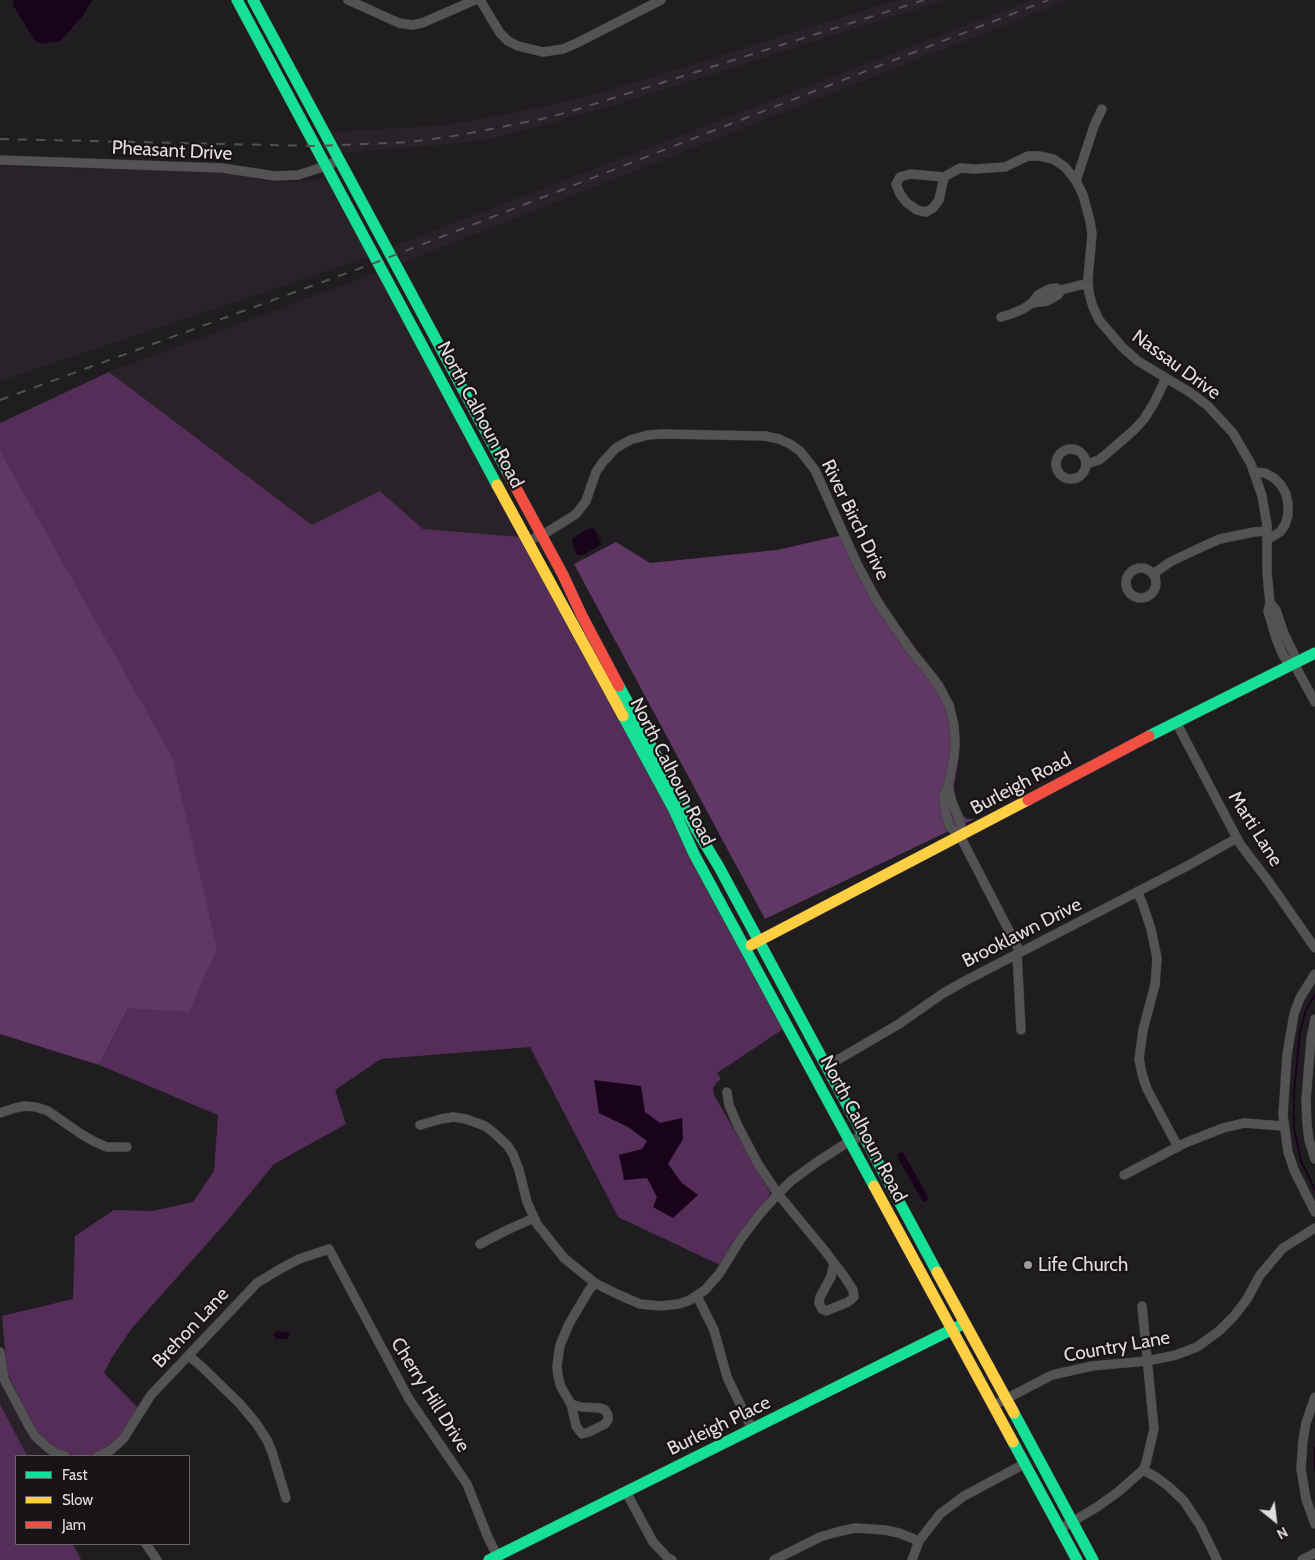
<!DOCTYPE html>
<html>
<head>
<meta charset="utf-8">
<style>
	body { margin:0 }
	#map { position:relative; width:1315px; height:1560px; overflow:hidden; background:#1f1d1f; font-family:Cabin,sans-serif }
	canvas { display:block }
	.legend { position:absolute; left:15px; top:1455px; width:175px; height:90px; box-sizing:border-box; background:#171317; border:1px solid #676467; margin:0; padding:6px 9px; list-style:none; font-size:15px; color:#e0dde0 }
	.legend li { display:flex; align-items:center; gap:10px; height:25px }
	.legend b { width:25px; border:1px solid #676467 }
	.north { position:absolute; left:1250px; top:1495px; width:50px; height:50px; -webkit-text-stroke:4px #171317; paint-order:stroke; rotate:151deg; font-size:14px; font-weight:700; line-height:20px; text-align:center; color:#e0dde0 }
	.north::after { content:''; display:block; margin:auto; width:18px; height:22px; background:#e0dde0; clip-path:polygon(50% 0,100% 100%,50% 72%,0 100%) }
</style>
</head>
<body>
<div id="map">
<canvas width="1315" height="1560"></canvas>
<ul class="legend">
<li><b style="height:6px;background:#16e098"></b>Fast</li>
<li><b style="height:6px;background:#ffcf43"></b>Slow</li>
<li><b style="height:6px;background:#f24e42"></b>Jam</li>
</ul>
<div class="north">N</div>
</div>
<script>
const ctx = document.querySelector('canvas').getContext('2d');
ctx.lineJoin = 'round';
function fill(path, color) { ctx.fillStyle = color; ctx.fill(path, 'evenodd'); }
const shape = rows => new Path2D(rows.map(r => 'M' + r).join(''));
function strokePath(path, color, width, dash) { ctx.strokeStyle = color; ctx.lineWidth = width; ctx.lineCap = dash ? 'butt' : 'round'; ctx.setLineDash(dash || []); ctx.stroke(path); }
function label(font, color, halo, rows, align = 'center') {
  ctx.font = font + ' Cabin,sans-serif'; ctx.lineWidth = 4.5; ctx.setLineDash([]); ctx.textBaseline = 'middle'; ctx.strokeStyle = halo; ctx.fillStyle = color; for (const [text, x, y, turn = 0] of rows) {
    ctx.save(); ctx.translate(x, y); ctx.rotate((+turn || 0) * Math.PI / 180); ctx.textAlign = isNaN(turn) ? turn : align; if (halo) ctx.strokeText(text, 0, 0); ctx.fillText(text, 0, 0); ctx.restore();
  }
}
fill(shape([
	[896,0,944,0,616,105,491,139,448,144,342,153,331,132,447,125,518,112,584,97,640,81],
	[1031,0,1068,0,397,265,389,248],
	[0,166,219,172,276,182,297,182,322,178,330,184,369,257,0,381],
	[378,272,519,537,423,529,380,491,312,525,109,372],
	[0,1377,32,1438,39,1448,46,1454,44,1456,16,1456,16,1544,73,1544,82,1560,0,1560]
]), '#292229');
fill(shape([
	[109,372,312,525,380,491,423,529,519,537,670,813,783,1029,717,1073,721,1079,717,1082,713,1088,714,1095,770,1192,769,1198,720,1265,618,1217,530,1047,381,1059,335,1090,346,1124,274,1164,228,1220,132,1328,111,1359,104,1373,139,1409,127,1428,113,1445,98,1454,89,1456,78,1456,60,1452,45,1441,37,1431,18,1395,7,1372,2,1316,73,1299,75,1236,114,1210,153,1211,193,1202,214,1171,218,1115,99,1065,128,1008,0,452,0,423],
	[0,1404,27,1456,16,1456,16,1544,73,1544,81,1560,0,1560]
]), '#552d59');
fill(shape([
	[0,451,172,757,217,948,189,1012,128,1008,99,1065,0,1034],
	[847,534,864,568,890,613,919,653,943,683,949,695,958,721,960,743,958,763,954,785,954,798,962,815,967,819,974,819,765,919,574,564,616,542,650,563,777,550]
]), '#613765');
fill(shape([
	[13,0,92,0,82,17,60,41,42,44,35,41,13,5],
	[593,528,600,539,601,545,583,555,577,555,573,546,572,539,587,529],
	[594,1080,641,1086,645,1112,660,1123,682,1118,683,1139,668,1164,682,1183,698,1195,673,1218,653,1207,657,1197,647,1178,624,1180,619,1155,642,1149,647,1141,628,1127,599,1113],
	[902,1152,904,1154,926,1193,928,1199,926,1202,924,1202,922,1200,898,1158,897,1155],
	[277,1331,287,1332,290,1335,286,1339,276,1339,274,1335]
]), '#19031b');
strokePath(shape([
	[1315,995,1306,1010,1300,1032,1294,1092,1294,1128,1301,1161,1315,1190],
	[1315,1448,1315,1469]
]), '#19031b', 2);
const street = shape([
	[348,0,399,23,412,25,422,23,475,0],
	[480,0,500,33,508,41,518,46,543,52,563,49,577,43,661,0],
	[0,160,222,168,275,176,298,175,326,166,339,160],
	[944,177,910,174,900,177,896,184,900,194,907,203,917,210,926,212,933,208,939,200,944,177,960,168,975,169,1005,167,1028,156,1039,156,1053,159,1065,167,1076,181,1083,195,1090,221,1092,234,1088,278,1089,293,1093,307,1099,320,1123,348,1138,361,1191,393,1208,406,1233,433,1251,464,1262,496,1267,525,1267,572,1270,603,1268,611,1276,638,1282,653,1286,660,1294,664],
	[1076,181,1094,126,1102,109],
	[1032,303,1047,301,1058,295,1061,290,1080,285,1088,285],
	[1001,317,1011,314,1023,309,1032,303,1038,295,1049,289,1056,288,1061,290],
	'1056 464a15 15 0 1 1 30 0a15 15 0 1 1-30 0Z',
	[1086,464,1099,460,1104,456,1134,430,1144,419,1154,403,1166,378],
	[1255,472,1265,473,1274,478,1281,485,1286,494,1288,504,1288,515,1285,525,1280,532,1267,540],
	[527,542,549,531,576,514,586,501,596,472,602,463,616,448,630,440,648,435,663,434,765,436,779,439,790,444,800,451,815,470,858,566,877,601,911,651,933,678,941,690,949,705,954,726,955,744,954,756,948,786,944,794,944,803,946,815,950,827,960,836,1020,952],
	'1126 583a15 15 0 1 1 30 0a15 15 0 1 1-30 0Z',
	[1153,574,1170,562,1206,545,1220,539,1254,532,1267,531],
	[1270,603,1276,610,1284,634,1294,654,1294,664,1315,702],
	[1176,722,1240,844,1269,882,1315,948],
	[948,786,952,802,960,821,961,826,960,836],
	[1137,892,1142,902,1151,929,1157,958,1155,985,1143,1030,1139,1059,1142,1074,1147,1089,1178,1147],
	[1017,954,1021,1030],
	[1315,974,1300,998,1294,1014,1287,1055,1283,1115,1288,1152,1294,1170,1315,1212],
	[1315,1019,1311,1039,1306,1100,1307,1124,1309,1140,1315,1159],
	[827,1066,899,1024,942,994,963,982,1189,865,1237,838],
	[727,1092,729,1105,738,1126,758,1164,778,1194,825,1251,834,1263],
	[0,1113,15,1108,25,1106,36,1107,48,1111,81,1134,95,1142,107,1147,127,1147],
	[420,1125,441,1119,453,1117,466,1119,485,1126,493,1132,507,1145,513,1154,519,1170,527,1202,537,1224,564,1258,595,1283,617,1294,640,1304,660,1306,679,1304,690,1300,705,1290,719,1274,740,1240,759,1215,778,1194,791,1181,817,1162,845,1144,863,1135],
	[1124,1175,1185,1143,1223,1128,1244,1123,1283,1126],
	[480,1244,507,1230,534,1218],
	[834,1263,844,1276,853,1290,854,1297,848,1302,826,1311,822,1309,819,1303,820,1297,831,1277,834,1263],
	[697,1296,714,1330,727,1377,752,1429],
	[0,1352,4,1379,29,1426,35,1436,48,1448,56,1453,65,1456],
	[189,1356,201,1366,239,1403,256,1423,267,1440,272,1452,286,1498],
	[1315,1397,1306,1423,1303,1440,1301,1469,1306,1499,1315,1524],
	[998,1403,1052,1375,1092,1366,1147,1361,1176,1355,1197,1347,1219,1331,1234,1316,1247,1299,1260,1275,1283,1248,1315,1228],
	[571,1404,561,1387,558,1376,557,1366,560,1345,569,1324,589,1290,595,1283],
	[571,1404,581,1407,600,1408,605,1410,608,1415,608,1420,605,1424,589,1432,582,1434,576,1426,571,1404],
	[98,1456,111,1450,123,1439,151,1395,257,1283,280,1269,299,1259,329,1249,409,1399,467,1484,487,1535,499,1560],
	[1143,1470,1156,1477,1168,1486,1184,1501,1201,1527,1217,1560],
	[626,1492,653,1542,667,1557,672,1560],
	[1060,1529,1097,1507,1118,1492,1143,1470,1146,1463,1154,1429,1142,1306],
	[146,1544,157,1560],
	[774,1560,820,1537,837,1532,855,1528,885,1530,899,1533,919,1541],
	[912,1560,919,1541,940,1514,964,1496,1024,1464],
	[1302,1560,1315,1553]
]);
const fast = shape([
	[237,0,497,485],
	[253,0,508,473],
	[619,686,696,829,719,867,937,1272],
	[623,716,674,810,694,854,874,1186],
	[1149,736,1315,653],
	[1014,1413,1093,1560],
	[1013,1442,1077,1560],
	[489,1560,959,1326]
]);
const slow = shape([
	[497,485,623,716],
	[751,945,1028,800],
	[874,1186,1013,1442],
	[937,1272,1014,1413]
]);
const jam = shape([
	[508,473,563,575,582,616,619,686],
	[1028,800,1149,736]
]);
strokePath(street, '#3c3a3c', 10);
strokePath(fast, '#3c3a3c', 12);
strokePath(slow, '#3c3a3c', 12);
strokePath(jam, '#3c3a3c', 12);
strokePath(street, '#545254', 9);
strokePath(fast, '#16e098', 11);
strokePath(slow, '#ffcf43', 11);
strokePath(jam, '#f24e42', 11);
strokePath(shape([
	[0,139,315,146,411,142,460,135,542,119,572,111,924,0],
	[0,400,377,262,1048,0]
]), '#535253', 2, [9, 9]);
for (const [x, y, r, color] of [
	[1028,1265,5,"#9c9a9c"]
]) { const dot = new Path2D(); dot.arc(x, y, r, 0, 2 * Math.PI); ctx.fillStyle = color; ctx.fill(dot); strokePath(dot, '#171317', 2); }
label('19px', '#e0dde0', '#171317', [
	["Pheasant Drive",172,151,3],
	["Nassau Drive",1176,365,36],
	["North Calhoun Road",480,415,62],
	["River Birch Drive",855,520,64],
	["North Calhoun Road",672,772,63],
	["Burleigh Road",1021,784,-28],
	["Marti Lane",1255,829,58],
	["Brooklawn Drive",1022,933,-27],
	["North Calhoun Road",863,1129,62],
	["Brehon Lane",191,1328,-47],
	["Country Lane",1117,1347,-10],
	["Cherry Hill Drive",430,1395,58],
	["Burleigh Place",719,1426,-26]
]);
label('19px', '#e0dde0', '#171317', [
	["Life Church",1038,1265]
], 'left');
</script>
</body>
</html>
